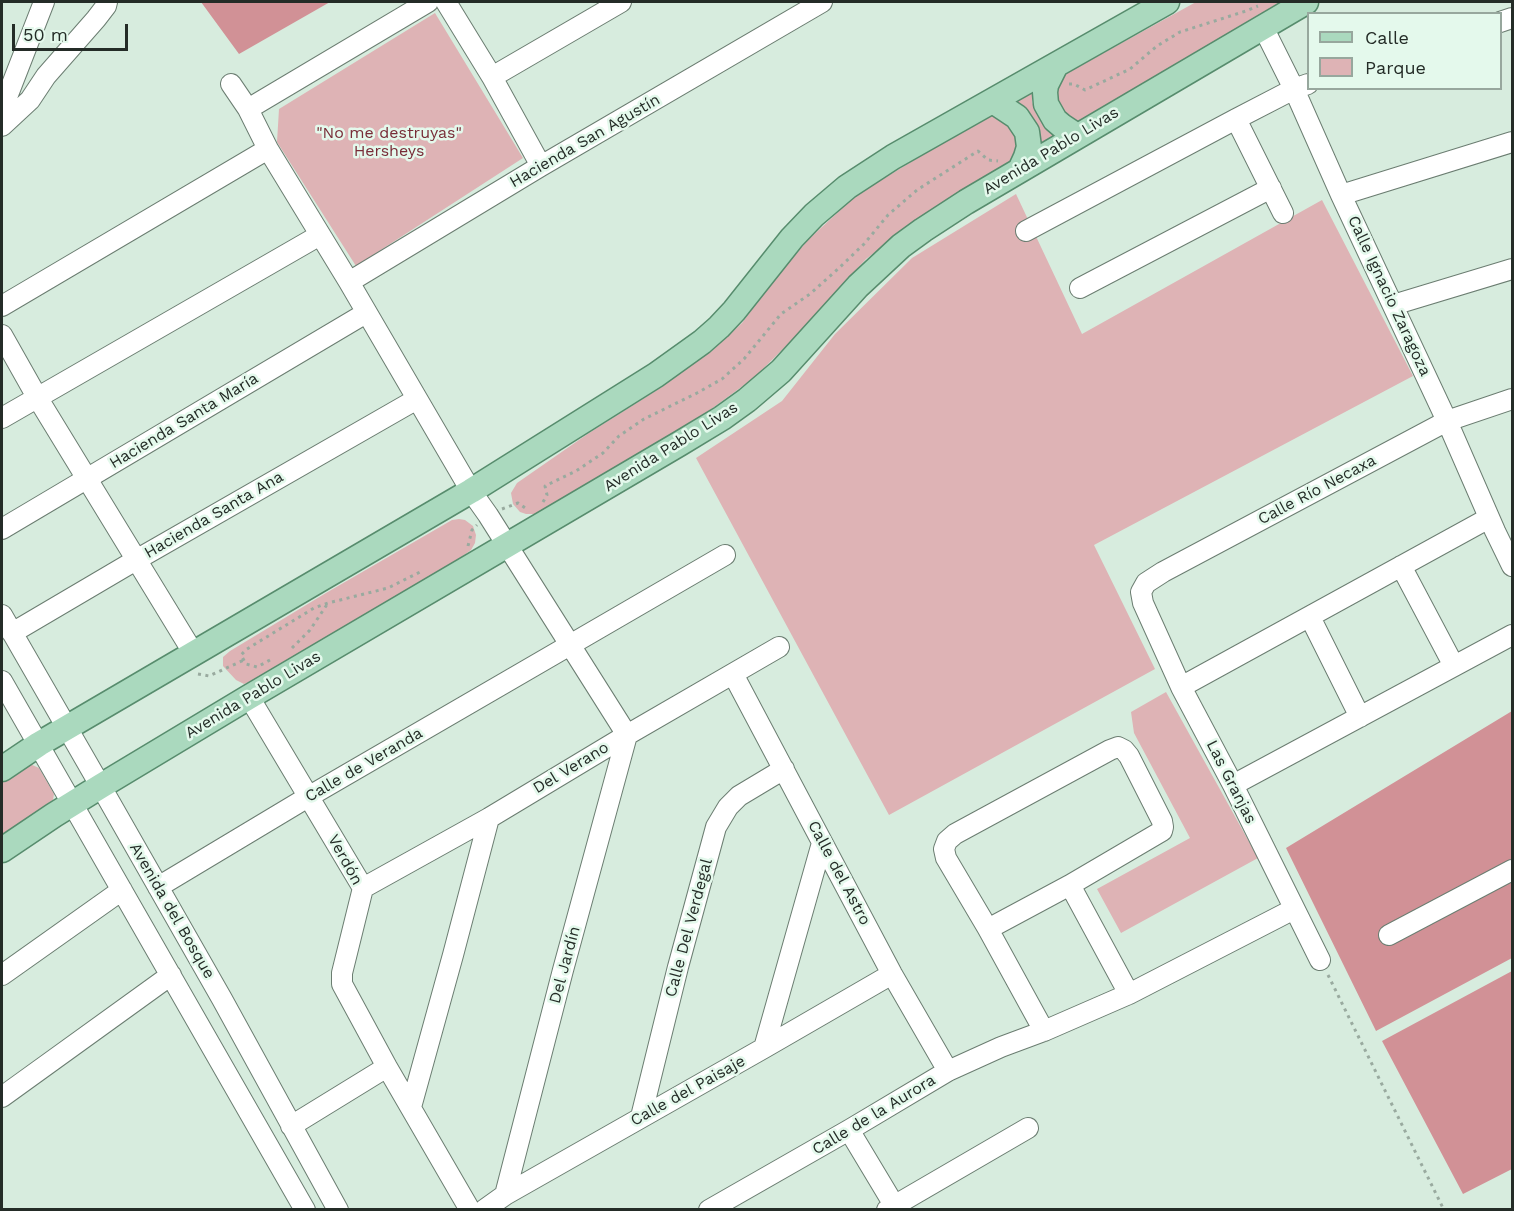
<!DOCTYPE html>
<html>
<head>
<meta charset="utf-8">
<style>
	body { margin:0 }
	#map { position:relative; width:1514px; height:1211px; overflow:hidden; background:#d7ecde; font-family:"Work Sans",sans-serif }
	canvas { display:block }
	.frame { position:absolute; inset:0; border:3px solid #242c27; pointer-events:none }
	.legend { position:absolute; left:1307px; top:12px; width:195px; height:78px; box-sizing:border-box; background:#e4f9ec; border:2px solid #97a79d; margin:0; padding:8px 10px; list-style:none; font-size:18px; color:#242c27 }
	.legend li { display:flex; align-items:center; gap:12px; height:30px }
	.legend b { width:30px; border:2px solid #97a79d }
	.scale { position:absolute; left:12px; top:24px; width:116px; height:27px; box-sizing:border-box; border:3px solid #242c27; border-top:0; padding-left:8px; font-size:18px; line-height:21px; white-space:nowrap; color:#242c27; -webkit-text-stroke:4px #e4f9ec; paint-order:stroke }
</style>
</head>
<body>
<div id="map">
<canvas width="1514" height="1211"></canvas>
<div class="frame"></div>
<ul class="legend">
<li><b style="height:8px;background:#aad9be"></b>Calle</li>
<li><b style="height:16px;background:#deb3b5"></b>Parque</li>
</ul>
<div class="scale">50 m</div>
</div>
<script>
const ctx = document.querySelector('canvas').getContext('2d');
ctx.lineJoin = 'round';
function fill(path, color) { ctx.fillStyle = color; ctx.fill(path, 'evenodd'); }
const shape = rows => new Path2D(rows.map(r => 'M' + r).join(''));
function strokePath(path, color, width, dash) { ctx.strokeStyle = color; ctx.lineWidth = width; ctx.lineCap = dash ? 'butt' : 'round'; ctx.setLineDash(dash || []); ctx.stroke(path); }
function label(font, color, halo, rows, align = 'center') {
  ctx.font = font + ' "Work Sans",sans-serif'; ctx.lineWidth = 5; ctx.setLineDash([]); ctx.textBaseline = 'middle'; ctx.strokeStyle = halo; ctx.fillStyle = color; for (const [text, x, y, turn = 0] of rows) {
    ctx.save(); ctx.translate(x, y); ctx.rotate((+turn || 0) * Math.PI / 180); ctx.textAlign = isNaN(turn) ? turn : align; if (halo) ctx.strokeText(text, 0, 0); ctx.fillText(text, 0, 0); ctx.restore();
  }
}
fill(shape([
	[1196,2,1286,2,1089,117,1078,121,1069,119,1057,109,1055,84,1060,77],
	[435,13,523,158,356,266,277,142,279,109],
	[1032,92,1032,102,1037,115,1047,127,1059,135,1038,148,1040,140,1037,125,1024,107,1014,102],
	[989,116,1004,117,1021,139,1013,162,887,243,866,259,792,340,755,377,695,421,542,512,535,514,526,514,520,512,513,504,511,493,517,483,589,433,662,387,713,350,742,323,772,282,808,240,851,200,878,182,959,133],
	[1016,194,1082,334,1322,200,1413,376,1094,545,1155,669,889,815,696,458,782,401,835,334,912,258],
	[459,519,465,520,473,526,476,535,475,543,471,550,456,561,256,679,244,684,236,680,223,666,223,657,230,651,326,593,452,520],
	[1166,692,1258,858,1121,933,1097,889,1190,838,1134,733,1131,712],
	[30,764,39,768,54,794,53,800,2,835,2,782,23,767]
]), '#deb3b5');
fill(shape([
	[201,2,330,2,239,54],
	[1512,711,1512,958,1376,1031,1286,848],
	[1512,971,1512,1169,1463,1194,1382,1041]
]), '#d19196');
const minor = shape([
	[446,2,492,77,541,166],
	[1500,22,1512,18],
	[1263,27,1294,89,1341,195,1447,421,1495,531,1512,566],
	[492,77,621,2],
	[231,84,248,109,268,149,349,282,471,491,488,515,627,735,563,970,505,1195],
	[248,109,428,2],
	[2,110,44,2],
	[1236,119,1283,213],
	[2,126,30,100,46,76,96,19,106,6,107,2],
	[1341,195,1512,142],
	[1026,231,1236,119,1294,89,1308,84],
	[349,282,541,166,822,2],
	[1080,288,1271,188],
	[1393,305,1512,269],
	[2,306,268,149],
	[2,335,37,397,194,654],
	[2,418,320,235],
	[2,529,366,313],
	[1401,566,1454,666],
	[2,615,108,799,222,999,338,1210],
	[1310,617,1360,717],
	[12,633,136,560,417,399],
	[733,674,892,974,948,1071],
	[2,681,305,1210],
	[1181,687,1489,518],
	[249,697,363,888,342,973,342,984,387,1067,470,1210],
	[1233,785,1512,635],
	[1070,885,1129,994],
	[158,887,308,797,725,555],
	[363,888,489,818,627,735,779,647],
	[988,929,1070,885,1162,831,1163,827,1162,821,1129,756,1124,750,1118,747,1110,750,955,834,947,841,944,849,946,858,988,929,1044,1031],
	[1389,935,1512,870],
	[1320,960,1233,785,1181,687,1143,603,1141,592,1146,583,1163,572,1447,421,1512,399],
	[2,975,122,890],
	[764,1048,822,843],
	[2,1097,171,975],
	[411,1107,453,955,489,818],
	[641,1117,678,967,716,827,728,807,739,796,784,769],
	[291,1126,387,1067],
	[849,1130,897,1210],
	[484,1210,505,1195,764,1048,892,974],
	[709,1210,849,1130,948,1071,1001,1047,1044,1031,1129,994,1294,909],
	[887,1210,1028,1128]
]);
const major = shape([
	[1056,65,1046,85,1045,92,1046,104,1055,120,1062,126,1077,136],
	[993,101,1017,117,1027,132,1029,147,1026,157,1020,170],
	[2,769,39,744,471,491,656,375,702,342,719,327,734,311,792,238,814,215,847,187,893,157,1167,2],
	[2,850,54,815,101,786,249,697,679,444,722,418,747,400,781,371,858,286,901,246,923,230,966,202,1306,2]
]);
strokePath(minor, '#6b7d71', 22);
strokePath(major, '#578c6d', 27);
strokePath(shape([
	[1069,84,1074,84,1085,90,1130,69,1157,46,1180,32,1246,11,1258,6],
	[543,502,547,495,545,486,576,471,603,453,619,436,644,419,697,393,722,379,744,359,781,314,810,294,838,269,864,244,888,215,917,190,978,151,988,160,998,161],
	[502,509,518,503,528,510],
	[468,546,472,530,477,525],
	[292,648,310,630,328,603],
	[270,660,257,667,246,664,241,655,247,649,314,608,328,603,388,588,420,572],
	[198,674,209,676,244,660],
	[1328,975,1444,1210]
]), '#99aa9f', 3, [3, 4.5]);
strokePath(minor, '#fff', 20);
strokePath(major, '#aad9be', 24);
label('16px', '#782c37', '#e4f9ec', [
	["\"No me destruyas\"",389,133],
	["Hersheys",389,151]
]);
label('16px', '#242c27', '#e4f9ec', [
	["Hacienda San Agustín",585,141,-30],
	["Avenida Pablo Livas",1051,151,-31],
	["Calle Ignacio Zaragoza",1389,296,65],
	["Hacienda Santa María",184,421,-31],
	["Avenida Pablo Livas",671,447,-32],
	["Calle Río Necaxa",1317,490,-28],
	["Hacienda Santa Ana",214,515,-30],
	["Avenida Pablo Livas",253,695,-31],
	["Calle de Veranda",364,765,-30],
	["Del Verano",571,768,-31],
	["Las Granjas",1231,782,63],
	["Verdón",345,860,61],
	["Calle del Astro",839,873,62],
	["Avenida del Bosque",172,911,60],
	["Calle Del Verdegal",689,928,-75],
	["Del Jardín",565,965,-75],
	["Calle del Paisaje",688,1091,-29],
	["Calle de la Aurora",874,1115,-31]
]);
</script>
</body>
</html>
